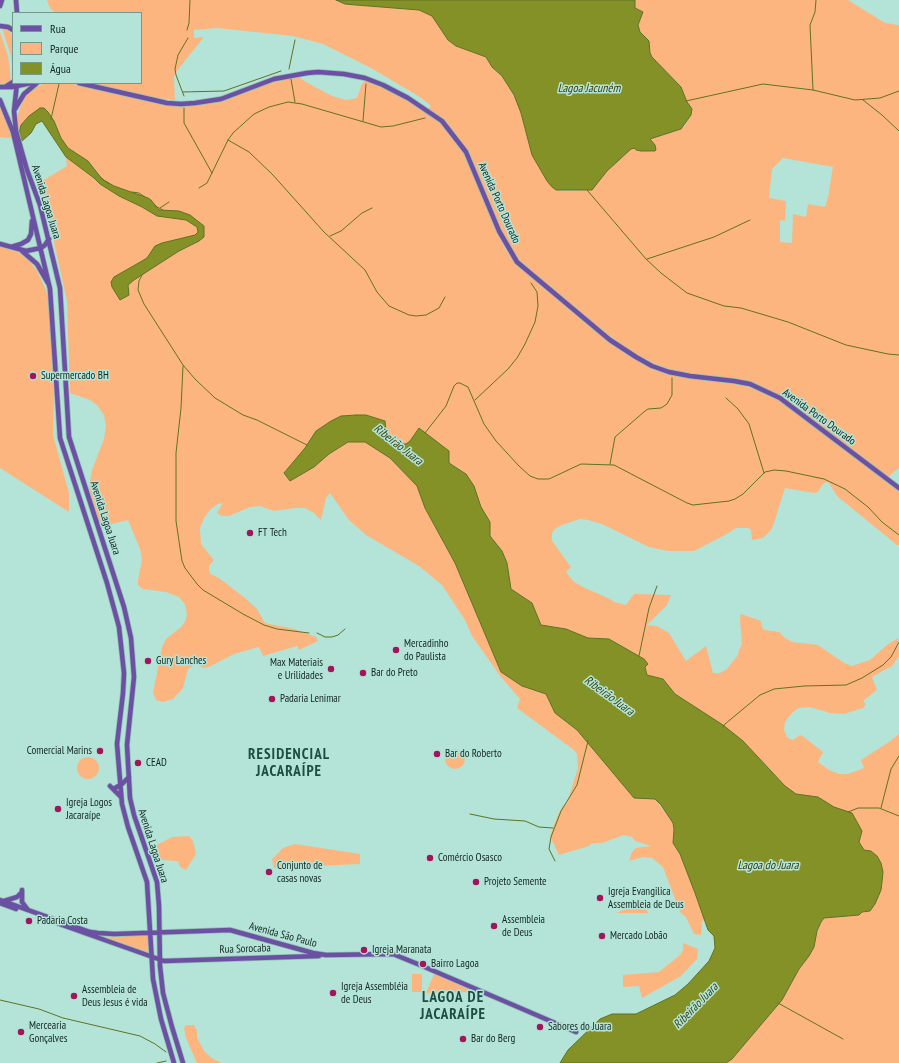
<!DOCTYPE html>
<html>
<head>
<meta charset="utf-8">
<style>
	body { margin:0 }
	#map { position:relative; width:899px; height:1063px; overflow:hidden; background:#b3e4d7; font-family:"PT Sans Narrow",sans-serif }
	canvas { display:block }
	.legend { position:absolute; left:12px; top:12px; width:130px; height:72px; box-sizing:border-box; background:#b3e4d7; border:1px solid #73988e; margin:0; padding:5px 7px; list-style:none; font-size:12px; color:#132621 }
	.legend li { display:flex; align-items:center; gap:8px; height:20px }
	.legend b { width:20px; border:1px solid #73988e }
</style>
</head>
<body>
<div id="map">
<canvas width="899" height="1063"></canvas>
<ul class="legend">
<li><b style="height:5px;background:#6c50a3"></b>Rua</li>
<li><b style="height:11px;background:#fdb57f"></b>Parque</li>
<li><b style="height:11px;background:#839126"></b>Água</li>
</ul>
</div>
<script>
const ctx = document.querySelector('canvas').getContext('2d');
ctx.lineJoin = 'round';
function fill(path, color) { ctx.fillStyle = color; ctx.fill(path, 'evenodd'); }
const shape = rows => new Path2D(rows.map(r => 'M' + r).join(''));
function strokePath(path, color, width, dash) { ctx.strokeStyle = color; ctx.lineWidth = width; ctx.lineCap = dash ? 'butt' : 'round'; ctx.setLineDash(dash || []); ctx.stroke(path); }
function label(font, color, halo, rows, align = 'center') {
  ctx.font = font + ' "PT Sans Narrow",sans-serif'; ctx.lineWidth = 3; ctx.setLineDash([]); ctx.textBaseline = 'middle'; ctx.strokeStyle = halo; ctx.fillStyle = color; for (const [text, x, y, turn = 0] of rows) {
    ctx.save(); ctx.translate(x, y); ctx.rotate((+turn || 0) * Math.PI / 180); ctx.textAlign = isNaN(turn) ? turn : align; if (halo) ctx.strokeText(text, 0, 0); ctx.fillText(text, 0, 0); ctx.restore();
  }
}
fill(shape([
	[47,0,336,0,345,4,356,5,419,10,432,16,448,40,456,46,486,57,492,67,502,76,519,105,535,161,556,190,565,191,592,190,607,171,631,149,635,148,641,151,653,152,650,139,677,131,684,127,691,115,692,109,687,102,681,87,652,57,650,53,649,41,640,32,638,25,643,12,635,8,635,0,848,0,885,23,899,25,899,468,888,477,786,400,763,387,744,381,675,371,660,366,640,357,624,347,577,310,520,261,509,247,501,230,468,152,457,136,448,125,428,109,431,106,420,97,371,68,323,44,293,36,217,28,194,30,194,38,204,37,176,72,174,77,175,100,150,97,90,83,141,83,141,13,54,12,50,8],
	[783,158,833,167,828,197,825,207,808,204,806,217,793,214,792,243,780,242,780,220,785,221,786,201,769,198,772,169],
	[2,28,7,28,13,37,13,73,11,56],
	[0,32,8,56,10,71,11,84,10,85,0,84],
	[299,76,301,79,315,87,332,96,346,100,357,98,361,86,365,80,372,82,402,96,432,116,445,128,464,154,497,232,506,250,517,264,528,274,575,313,638,360,695,379,743,385,770,395,784,403,899,491,899,545,897,545,837,496,829,483,826,482,822,485,818,492,814,493,785,488,774,523,771,530,763,538,752,540,751,530,748,528,736,528,725,535,694,551,668,551,649,547,602,524,588,520,580,519,562,525,555,529,552,533,552,541,571,567,566,572,574,582,587,589,608,598,614,602,626,605,634,594,671,595,667,605,647,625,657,626,669,633,686,661,706,646,713,673,720,673,727,669,738,655,739,650,742,644,740,619,741,614,761,621,762,627,764,630,779,632,785,638,792,642,818,645,844,663,852,666,870,660,887,645,898,638,899,656,892,666,872,677,877,690,863,701,866,704,863,708,844,714,830,713,810,707,799,708,793,712,787,719,785,722,784,730,787,737,790,739,793,740,800,735,804,737,823,752,818,762,829,770,839,774,848,774,864,768,861,760,889,742,899,734,899,1063,726,1063,732,1059,782,1000,799,969,809,956,821,922,824,918,859,915,862,912,870,911,875,904,881,890,883,872,881,863,877,856,871,851,864,850,834,807,818,797,796,794,785,786,743,741,723,725,675,694,663,679,647,675,644,659,610,639,588,638,558,627,541,626,532,603,511,589,507,563,502,551,490,536,490,522,481,507,474,486,460,469,449,463,426,435,419,429,410,441,406,444,401,444,394,442,386,430,385,421,366,415,341,416,331,421,316,431,305,448,285,473,290,481,314,467,329,454,348,442,365,442,390,458,417,486,425,508,455,563,501,671,522,686,546,694,555,713,577,730,634,798,655,799,669,817,673,823,674,829,673,843,680,854,695,893,705,920,702,921,701,935,694,934,686,917,680,912,663,867,652,858,643,857,629,861,632,852,636,848,651,846,635,841,632,837,624,835,602,843,592,843,589,846,559,855,550,836,557,817,562,807,567,803,578,768,577,754,574,750,517,708,520,699,501,677,472,636,465,620,442,585,419,566,366,535,349,520,330,493,326,498,321,520,314,513,305,508,295,508,274,511,260,506,250,507,229,516,222,516,217,513,223,503,218,504,210,510,204,518,200,528,201,544,214,560,209,566,209,569,210,574,219,578,245,598,257,609,265,623,294,629,316,637,318,641,299,650,297,646,263,656,259,647,234,654,209,667,203,668,197,663,188,669,183,688,173,699,163,702,156,700,153,693,162,647,166,639,181,627,185,622,187,614,185,604,179,597,166,592,143,589,138,585,138,580,142,560,140,549,128,520,112,524,108,527,101,528,89,488,92,470,104,439,106,426,104,415,97,405,90,400,70,393,67,301,50,224,39,183,67,166,66,157,94,178,100,184,119,196,142,207,157,216,186,220,197,227,198,232,195,236,185,238,147,258,125,271,128,290,128,285,134,280,179,251,199,241,204,237,204,226,159,210,151,200,148,198,114,186,102,179,88,161,68,148,61,138,54,121,48,112,29,116,21,125,19,133,17,122,18,115,23,99,32,90,44,83,69,83,150,101,209,102,274,81],
	[0,105,8,122,12,137,8,138,0,137],
	[0,246,20,253,29,260,37,271,46,290,48,298,52,345,54,394,53,435,69,493,69,512,0,468],
	'445 759a10 10 0 1 1 20 0a10 10 0 1 1-20 0Z',
	'77 768a11 11 0 1 1 22 0a11 11 0 1 1-22 0Z',
	[189,836,193,841,196,854,186,870,180,867,178,861,160,860,155,846,172,837],
	[295,844,360,854,360,864,274,868,272,859,283,848],
	[644,902,648,913,616,913],
	[110,935,148,935,149,951,147,953,109,940,108,938],
	[683,943,698,949,697,959,681,976,642,998,639,986,623,987,623,975,659,972,680,955,683,950],
	[412,974,422,974,422,992,412,992],
	[434,974,476,992,426,993],
	[186,1025,194,1025,197,1031,197,1038,205,1052,213,1059,222,1063,197,1063,186,1038,184,1028]
]), '#fdb57f');
const water = shape([
	[336,0,635,0,635,8,643,12,638,25,640,32,649,41,650,53,652,57,681,87,687,102,692,109,691,115,681,129,650,139,655,145,656,150,655,151,641,151,636,150,635,148,631,149,607,171,592,190,556,190,552,187,547,181,532,155,521,113,514,95,502,76,492,67,486,57,456,46,448,40,432,16,419,10,356,5,345,4,336,0],
	[40,108,44,108,48,112,54,121,61,138,68,148,88,161,102,179,114,186,148,198,151,200,159,210,179,211,190,215,204,226,204,237,199,241,179,251,134,280,128,285,129,295,120,300,112,287,111,282,114,277,142,261,147,258,155,246,162,243,195,235,198,232,197,227,186,220,157,216,142,207,119,196,100,184,94,178,66,157,42,121,36,124,31,133,22,141,19,134,21,125,29,116,40,108],
	[356,415,366,415,385,421,386,430,394,442,401,444,406,444,410,441,419,428,449,451,449,463,466,474,474,486,481,507,490,522,490,536,502,551,507,563,511,589,532,603,541,625,566,629,588,638,609,639,644,659,648,664,645,667,647,675,663,679,675,694,723,725,743,741,785,786,796,794,818,797,834,807,852,813,862,831,859,842,864,850,871,851,877,856,881,863,883,872,882,882,881,890,875,904,870,911,862,912,859,915,824,918,821,922,817,931,814,947,809,956,799,969,782,1000,732,1059,726,1063,560,1063,568,1050,600,1019,612,1014,636,1014,675,995,688,984,709,961,715,948,714,936,708,930,695,893,680,854,673,843,674,829,673,823,661,805,655,799,634,798,577,730,555,713,546,694,522,686,501,672,455,563,425,508,417,486,390,458,365,442,348,442,329,454,314,467,290,481,284,473,305,448,316,431,331,421,341,416,356,415]
]);
fill(water, '#839126');
strokePath(water, '#617124', 1);
strokePath(shape([
	[187,30,189,23,190,0],
	[289,69,295,40],
	[291,79,295,102],
	[813,90,810,25,815,12,816,0],
	[183,92,224,91,281,71],
	[184,96,176,75,175,69,178,55,188,38],
	[863,100,882,115,899,131],
	[686,101,763,84,813,90,855,100,880,98,899,91],
	[184,108,184,123,212,173],
	[51,119,59,84],
	[363,121,366,84],
	[228,140,249,152,272,174,324,232,365,270,377,292,389,306,409,315,416,316,426,315,439,308,445,297],
	[100,177,109,184],
	[199,188,207,183,228,140,233,133,254,114,269,107,288,102,302,104,381,127,393,126,425,118],
	[587,190,646,259,661,273,687,293,724,306,741,308,788,322,846,345,888,354,899,355],
	[132,192,139,193,145,197],
	[155,206,163,210],
	[160,208,169,202],
	[330,236,341,231,362,213,372,208],
	[647,259,714,237,750,220],
	[142,275,139,281,138,290,144,304,183,365,195,379,215,398,243,415,257,420,307,445],
	[183,366,181,408,176,453,176,521,182,561,185,568,197,584,203,590,243,614,264,625,277,629,309,633],
	[726,398,738,409,749,424,764,473],
	[475,400,508,369,517,358,525,344,535,322,538,306,537,292,531,283],
	[425,433,446,406,454,386,457,383,460,383,468,387,484,424,496,441,519,466,530,476,538,479,549,479,581,464,614,465,687,503,693,505,729,501,735,499,743,494,765,472,774,470,786,471,824,479,845,489,868,507,882,522,899,535],
	[610,464,615,437,645,411,648,409,661,408,667,404,672,395,672,378],
	[317,633,325,637,332,637,338,635,345,629],
	[639,656,649,608,657,586],
	[723,727,725,724,760,695,774,689,804,686,846,685,862,678,883,665,891,657,899,642],
	[881,808,891,769,899,756],
	[848,812,858,808,879,808,899,816],
	[470,814,494,819,525,821,539,827,553,828],
	[555,861,549,849,551,837,561,811,577,785,588,741],
	[0,1000,39,1009,63,1018,140,1036,155,1044,166,1052],
	[778,1003,843,1039],
	[157,1063,166,1061]
]), '#617124', 1);
const secondary = shape([
	[16,0,17,13],
	[0,6,2,0],
	[0,26,8,27,13,30],
	[17,83,14,111,16,131,27,170,40,205,60,288,69,437,124,607,131,638,134,677,127,745,130,798,134,815,157,882,159,906,160,966,163,993,172,1027,183,1063],
	[79,83,167,103,181,104,195,103,221,99,274,79,307,73,318,72,344,74,365,78,383,85,408,98,442,121,466,152,499,231,517,262,610,340,636,357,652,366,669,372,690,376,734,381,750,384,780,398,899,488],
	[0,87,12,87,31,83],
	[5,87,13,82],
	[0,100,13,132,50,289,60,438,107,583,119,627,124,673,123,693,117,744,122,804,128,827,147,882,153,979,161,1019,174,1063],
	[15,109,24,94,37,83],
	[0,244,26,251,41,248,45,245,49,239],
	[11,247,21,244,28,240,31,234,32,221],
	[22,251,37,264,48,283],
	[110,786,121,797],
	[115,788,122,784,129,777],
	[22,890,22,902,28,910],
	[0,900,90,932,98,933,114,934,230,930,313,953,326,955,393,954,420,965,576,1032],
	[4,901,17,897,22,892],
	[0,903,16,909],
	[51,921,164,961,319,956]
]);
strokePath(secondary, '#93beb3', 6);
strokePath(secondary, '#6c50a3', 4.5);
for (const [x, y, r, color] of [
	[33,376,4,"#a2155d"],
	[250,533,4,"#a2155d"],
	[396,650,4,"#a2155d"],
	[148,661,4,"#a2155d"],
	[331,669,4,"#a2155d"],
	[363,673,4,"#a2155d"],
	[272,699,4,"#a2155d"],
	[100,751,4,"#a2155d"],
	[437,754,4,"#a2155d"],
	[138,763,4,"#a2155d"],
	[58,809,4,"#a2155d"],
	[430,858,4,"#a2155d"],
	[269,872,4,"#a2155d"],
	[476,882,4,"#a2155d"],
	[600,898,4,"#a2155d"],
	[29,921,4,"#a2155d"],
	[494,926,4,"#a2155d"],
	[602,936,4,"#a2155d"],
	[364,950,4,"#a2155d"],
	[423,964,4,"#a2155d"],
	[333,993,4,"#a2155d"],
	[74,996,4,"#a2155d"],
	[540,1027,4,"#a2155d"],
	[21,1032,4,"#a2155d"],
	[463,1039,4,"#a2155d"]
]) { const dot = new Path2D(); dot.arc(x, y, r, 0, 2 * Math.PI); ctx.fillStyle = color; ctx.fill(dot); strokePath(dot, '#b3e4d7', 1.5); }
label('11px', '#132621', '#b3e4d7', [
	["Avenida Lagoa Juara",46,202,73],
	["Avenida Porto Dourado",499,203,66],
	["Avenida Porto Dourado",819,417,36],
	["Avenida Lagoa Juara",105,518,72],
	["Avenida Lagoa Juara",153,846,72],
	["Avenida São Paulo",283,935,15],
	["Rua Sorocaba",245,949,-2]
]);
label('11px', '#132621', '#b3e4d7', [
	["Supermercado BH",41,376],
	["FT Tech",258,533],
	["Mercadinho",404,644],
	["do Paulista",404,657],
	["Gury Lanches",156,661],
	["Max Materiais",323,663,"right"],
	["e Urilidades",323,676,"right"],
	["Bar do Preto",371,673],
	["Padaria Lenimar",280,699],
	["Comercial Marins",92,751,"right"],
	["Bar do Roberto",445,754],
	["CEAD",146,763],
	["Igreja Logos",66,803],
	["Jacaraípe",66,816],
	["Comércio Osasco",438,858],
	["Conjunto de",277,866],
	["casas novas",277,879],
	["Projeto Semente",484,882],
	["Igreja Evangilica",608,892],
	["Assembleia de Deus",608,905],
	["Assembleia",502,920],
	["de Deus",502,933],
	["Padaria Costa",37,921],
	["Mercado Lobão",610,936],
	["Igreja Maranata",372,950],
	["Bairro Lagoa",431,964],
	["Igreja Assembléia",341,987],
	["de Deus",341,1000],
	["Assembleia de",82,990],
	["Deus Jesus é vida",82,1003],
	["Mercearia",29,1026],
	["Gonçalves",29,1039],
	["Sabores do Juara",548,1027],
	["Bar do Berg",471,1039]
], 'left');
label('italic 12px', '#394015', '#b3e4d7', [
	["Lagoa Jacuném",589,89],
	["Ribeirão Juara",398,445,38],
	["Ribeirão Juara",609,696,36],
	["Lagoa do Juara",768,866],
	["Ribeirão Juara",696,1006,-46]
]);
ctx.letterSpacing = '1px';
label('bold 15px', '#1d4c42', '#b3e4d7', [
	["RESIDENCIAL",289,755],
	["JACARAÍPE",289,772],
	["LAGOA DE",453,998],
	["JACARAÍPE",453,1015]
]);
ctx.letterSpacing = '0px';
</script>
</body>
</html>
